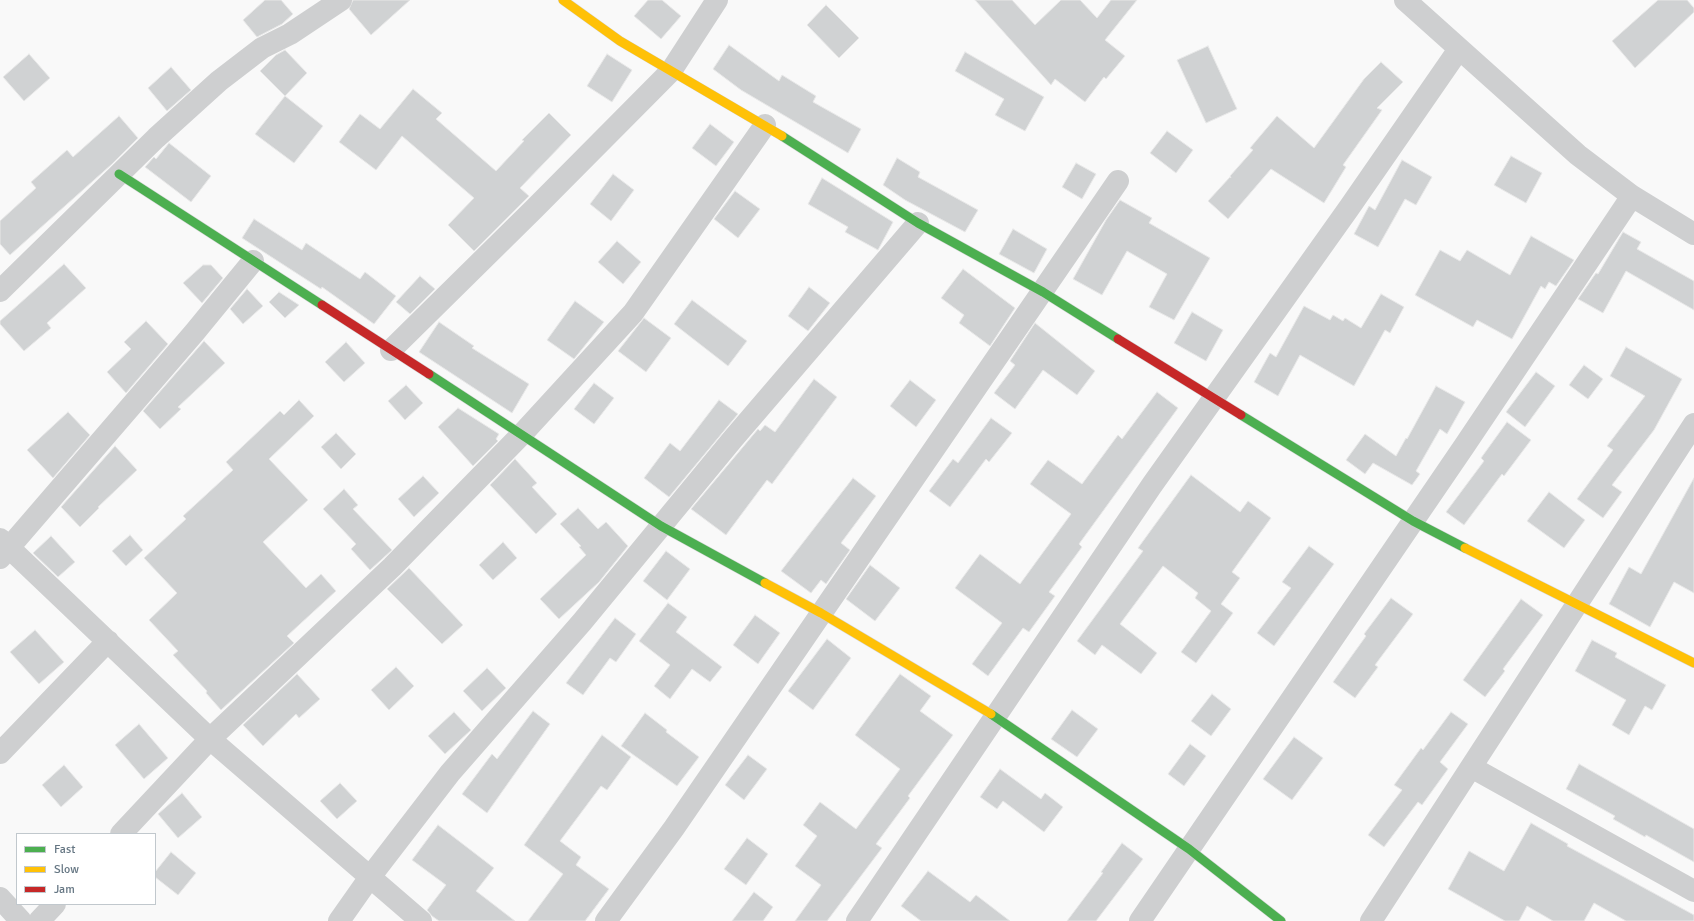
<!DOCTYPE html>
<html>
<head>
<meta charset="utf-8">
<style>
	body { margin:0 }
	#map { position:relative; width:1694px; height:921px; overflow:hidden; background:#f9f9f9; font-family:Signika,sans-serif }
	canvas { display:block }
	.legend { position:absolute; left:16px; top:833px; width:140px; height:72px; box-sizing:border-box; background:#fff; border:1px solid #c1c8cd; margin:0; padding:5px 7px; list-style:none; font-size:12px; color:#657683 }
	.legend li { display:flex; align-items:center; gap:8px; height:20px }
	.legend b { width:20px; border:1px solid #c1c8cd }
</style>
</head>
<body>
<div id="map">
<canvas width="1694" height="921"></canvas>
<ul class="legend">
<li><b style="height:5px;background:#4caf50"></b>Fast</li>
<li><b style="height:5px;background:#ffc107"></b>Slow</li>
<li><b style="height:5px;background:#c62828"></b>Jam</li>
</ul>
</div>
<script>
const ctx = document.querySelector('canvas').getContext('2d');
ctx.lineJoin = 'round';
function fill(path, color) { ctx.fillStyle = color; ctx.fill(path, 'evenodd'); }
const shape = rows => new Path2D(rows.map(r => 'M' + r).join(''));
function strokePath(path, color, width, dash) { ctx.strokeStyle = color; ctx.lineWidth = width; ctx.lineCap = dash ? 'butt' : 'round'; ctx.setLineDash(dash || []); ctx.stroke(path); }
const building = shape([
	[265,0,281,0,293,14,282,24,257,37,243,20,265,0],
	[353,0,410,0,371,35,349,9,353,0],
	[648,0,662,0,681,16,661,39,634,16,648,0],
	[975,0,1012,0,1035,25,1061,0,1080,0,1097,18,1111,0,1137,0,1105,40,1125,56,1106,79,1104,77,1085,102,1055,79,1051,85,975,0],
	[1658,0,1687,0,1694,8,1694,12,1635,68,1612,41,1658,0],
	[826,5,859,38,839,58,807,25,826,5],
	[729,45,779,81,782,75,816,96,813,102,861,129,848,153,741,90,713,69,729,45],
	[1208,46,1237,109,1206,123,1177,60,1208,46],
	[285,50,307,73,285,96,260,71,276,55,285,50],
	[965,52,1044,97,1025,131,995,115,1004,99,955,71,965,52],
	[29,54,50,78,24,101,3,77,29,54],
	[607,54,632,70,612,102,587,86,607,54],
	[1381,62,1403,82,1377,108,1382,110,1343,165,1346,167,1324,203,1271,169,1228,219,1208,201,1230,177,1231,178,1230,176,1253,150,1250,148,1277,116,1314,148,1364,79,1381,62],
	[171,67,191,90,167,111,148,88,171,67],
	[413,89,442,113,436,119,496,171,524,141,522,140,549,113,571,135,520,188,529,196,474,251,448,225,474,198,402,136,376,170,339,142,360,114,380,129,413,89],
	[285,96,323,126,294,163,255,134,285,96],
	[119,116,138,138,112,164,10,255,0,244,0,221,36,188,31,182,67,150,73,157,119,116],
	[710,124,734,142,716,166,692,148,710,124],
	[1167,131,1193,150,1176,173,1150,153,1167,131],
	[169,143,211,176,191,202,145,167,154,157,156,159,169,143],
	[1511,156,1542,173,1526,203,1494,185,1511,156],
	[897,158,920,172,918,177,978,210,965,232,905,200,883,185,897,158],
	[1402,160,1432,177,1416,205,1405,199,1378,247,1354,234,1369,206,1375,210,1402,160],
	[1076,163,1096,174,1082,199,1062,187,1076,163],
	[613,174,634,190,611,221,590,204,613,174],
	[822,178,893,222,878,250,845,232,848,227,808,204,822,178],
	[735,191,760,209,738,238,714,219,735,191],
	[1120,200,1152,218,1149,223,1210,258,1174,320,1149,307,1167,274,1127,251,1102,295,1073,279,1106,220,1120,200],
	[254,219,302,250,306,243,360,279,365,272,396,296,374,324,322,287,321,289,242,238,254,219],
	[1013,229,1047,249,1034,273,999,254,1013,229],
	[1623,232,1641,242,1637,249,1694,281,1694,310,1626,271,1603,313,1578,299,1596,273,1598,274,1623,232],
	[1531,236,1574,260,1556,286,1549,282,1545,289,1541,286,1512,339,1477,320,1473,327,1415,295,1440,250,1460,261,1467,250,1510,275,1531,236],
	[617,241,641,262,623,284,598,262,617,241],
	[64,264,86,288,47,323,51,328,24,351,0,324,0,321,64,264],
	[203,265,211,265,223,278,202,303,183,283,203,265],
	[963,269,1015,308,990,346,959,323,964,315,941,298,963,269],
	[420,276,435,289,410,314,396,302,420,276],
	[809,287,830,303,808,331,788,316,809,287],
	[247,289,263,306,243,324,230,309,247,289],
	[279,292,299,305,285,318,269,302,279,292],
	[1381,294,1404,307,1390,333,1385,330,1354,386,1300,355,1278,396,1254,382,1270,353,1276,357,1304,306,1330,320,1333,315,1343,321,1345,318,1361,328,1381,294],
	[692,300,747,341,728,366,674,324,692,300],
	[575,301,604,322,574,359,547,340,575,301],
	[1192,312,1223,330,1206,361,1174,343,1192,312],
	[644,318,671,338,646,372,618,351,644,318],
	[146,321,168,344,126,393,107,372,131,349,124,342,146,321],
	[439,322,474,346,472,348,529,384,512,413,419,352,439,322],
	[1035,323,1095,371,1077,395,1043,370,1015,409,994,393,1015,365,1010,361,1035,323],
	[204,341,225,363,178,407,181,409,160,429,143,411,204,341],
	[346,342,365,363,344,382,325,362,346,342],
	[1626,347,1682,379,1654,430,1612,485,1622,492,1603,518,1577,499,1613,450,1607,446,1645,396,1610,376,1626,347],
	[1584,365,1603,379,1588,399,1569,385,1584,365],
	[1536,372,1555,386,1525,427,1506,412,1536,372],
	[814,379,837,397,772,484,767,480,726,535,691,509,758,429,760,431,765,425,775,432,814,379],
	[910,380,936,400,916,427,890,406,910,380],
	[594,383,614,398,594,424,574,409,594,383],
	[406,385,423,403,405,420,388,401,406,385],
	[1436,386,1465,402,1447,434,1440,429,1416,471,1420,474,1412,485,1373,463,1365,474,1346,460,1365,434,1396,456,1406,438,1407,439,1436,386],
	[1157,392,1178,408,1079,544,1082,547,1049,592,1055,596,1029,632,1023,628,988,676,972,664,1002,623,955,588,980,554,1020,584,1071,514,1030,484,1048,460,1082,484,1118,435,1122,439,1157,392],
	[299,400,314,416,269,459,308,500,263,542,306,588,321,574,336,591,287,636,294,643,221,710,206,693,207,691,173,655,178,651,149,620,177,593,144,558,186,519,183,516,233,470,226,462,280,411,284,415,299,400],
	[719,400,738,414,669,497,644,478,670,443,680,451,719,400],
	[458,408,499,434,496,439,498,441,473,466,438,427,458,408],
	[68,412,90,435,53,478,27,450,68,412],
	[991,418,1012,433,989,462,986,459,950,507,929,491,953,459,958,463,991,418],
	[1507,422,1531,440,1504,476,1502,474,1464,525,1446,512,1484,461,1481,458,1507,422],
	[336,433,356,454,341,469,321,447,336,433],
	[115,446,137,470,98,507,99,508,80,527,61,507,115,446],
	[515,459,537,483,532,487,557,514,536,534,490,485,515,459],
	[1191,475,1240,512,1248,501,1271,518,1232,572,1240,578,1221,604,1233,613,1196,663,1181,652,1211,611,1195,598,1198,593,1163,566,1120,624,1157,653,1141,674,1102,645,1095,655,1077,641,1143,551,1138,548,1191,475],
	[423,476,439,493,414,517,398,499,423,476],
	[853,478,876,496,841,543,850,550,826,584,821,580,811,593,781,571,853,478],
	[1694,478,1694,593,1674,582,1650,627,1609,604,1629,567,1641,574,1694,478],
	[344,489,358,505,353,509,392,550,370,570,351,549,356,544,323,509,344,489],
	[1549,492,1585,520,1564,548,1527,521,1549,492],
	[578,508,598,529,606,522,628,546,599,582,559,619,540,599,586,555,579,547,581,546,560,524,578,508],
	[130,535,143,550,126,566,112,551,130,535],
	[51,536,75,562,58,577,33,553,51,536],
	[503,542,517,558,493,580,479,565,503,542],
	[1309,546,1334,564,1274,646,1257,633,1291,588,1282,582,1309,546],
	[666,551,690,569,667,600,643,581,666,551],
	[870,565,900,588,875,621,846,599,870,565],
	[409,568,463,625,442,644,387,589,409,568],
	[1391,598,1413,614,1375,665,1378,667,1355,698,1333,682,1366,636,1364,634,1391,598],
	[1521,599,1543,615,1503,669,1505,671,1485,697,1463,680,1521,599],
	[668,603,687,617,676,632,722,667,710,682,692,669,670,699,654,686,670,665,639,641,668,603],
	[755,615,780,633,758,664,733,645,755,615],
	[615,618,636,634,616,662,610,658,583,695,566,683,615,618],
	[35,630,64,662,39,684,10,652,35,630],
	[827,639,851,658,813,710,788,691,827,639],
	[1592,640,1617,653,1615,657,1666,685,1652,710,1645,706,1629,735,1612,725,1626,700,1575,671,1592,640],
	[396,667,414,686,389,710,371,690,396,667],
	[487,668,506,688,482,711,463,691,487,668],
	[297,674,320,699,299,718,296,714,263,746,243,725,297,674],
	[900,674,931,696,920,711,953,735,908,796,910,798,876,844,882,848,827,921,795,921,821,885,795,866,817,836,803,825,820,802,856,829,900,769,855,735,900,674],
	[1212,694,1231,709,1211,736,1191,721,1212,694],
	[1072,710,1098,729,1077,757,1051,739,1072,710],
	[533,711,550,724,487,813,462,794,492,754,497,759,533,711],
	[454,712,471,730,445,754,428,736,454,712],
	[1451,712,1468,724,1440,762,1448,769,1422,805,1418,802,1384,847,1368,835,1402,790,1394,785,1421,748,1423,750,1451,712],
	[645,713,667,730,666,732,699,757,677,786,621,746,645,713],
	[139,724,168,758,144,779,115,745,139,724],
	[602,735,631,757,607,790,601,786,560,841,581,857,576,865,609,889,585,921,528,921,563,874,524,845,602,735],
	[1294,737,1323,758,1292,800,1263,779,1294,737],
	[1190,744,1206,756,1184,786,1168,774,1190,744],
	[748,755,767,769,744,800,725,785,748,755],
	[1579,764,1694,829,1694,862,1646,835,1645,837,1613,819,1615,816,1566,789,1579,764],
	[64,765,83,787,61,807,42,785,64,765],
	[1000,769,1041,799,1045,793,1063,807,1044,832,1003,801,997,809,980,797,1000,769],
	[340,783,357,801,337,819,320,801,340,783],
	[182,793,202,817,178,838,158,814,182,793],
	[1531,823,1568,844,1567,846,1694,915,1694,921,1626,921,1594,903,1584,921,1553,921,1527,906,1519,921,1505,921,1448,889,1469,851,1504,871,1531,823],
	[438,825,494,868,476,891,515,921,439,921,432,916,427,910,446,885,412,860,438,825],
	[747,838,768,854,746,885,724,869,747,838],
	[1122,843,1143,859,1096,921,1067,921,1103,873,1101,872,1122,843],
	[171,852,196,873,178,895,155,877,155,872,171,852],
	[928,871,970,902,976,895,1010,921,921,921,901,906,928,871],
	[754,892,773,907,763,921,732,921,754,892]
]);
fill(building, '#d0d2d3');
strokePath(building, '#e8e8e8', 1);
const fast = shape([
	[782,136,918,223,1043,292,1118,339],
	[119,174,322,305],
	[429,374,661,526,765,583],
	[1241,415,1413,521,1465,548],
	[991,714,1189,849,1281,921]
]);
const slow = shape([
	[563,0,620,41,782,136],
	[1465,548,1694,663],
	[765,583,821,613,991,714]
]);
const jam = shape([
	[322,305,429,374],
	[1118,339,1241,415]
]);
strokePath(fast, '#d5d6d7', 10);
strokePath(slow, '#d5d6d7', 10);
strokePath(jam, '#d5d6d7', 10);
strokePath(shape([
	[1405,0,1578,155,1632,196,1694,234],
	[0,291,156,138,219,81,262,48,290,34,341,0],
	[391,350,534,209,671,71,717,0],
	[0,539,210,739,421,921],
	[0,558,194,333,253,261],
	[0,753,108,641],
	[1471,767,1694,891],
	[121,834,210,739,392,567,522,434,633,313,765,125],
	[0,898,21,921],
	[39,921,55,904],
	[339,921,370,877,450,773,582,622,732,440,918,223],
	[606,921,674,828,1118,181],
	[857,921,1152,485,1349,208,1459,49],
	[1140,921,1465,445,1632,196],
	[1371,921,1694,424]
]), '#cecfd0', 22);
strokePath(fast, '#4caf50', 9);
strokePath(slow, '#ffc107', 9);
strokePath(jam, '#c62828', 9);
</script>
</body>
</html>
